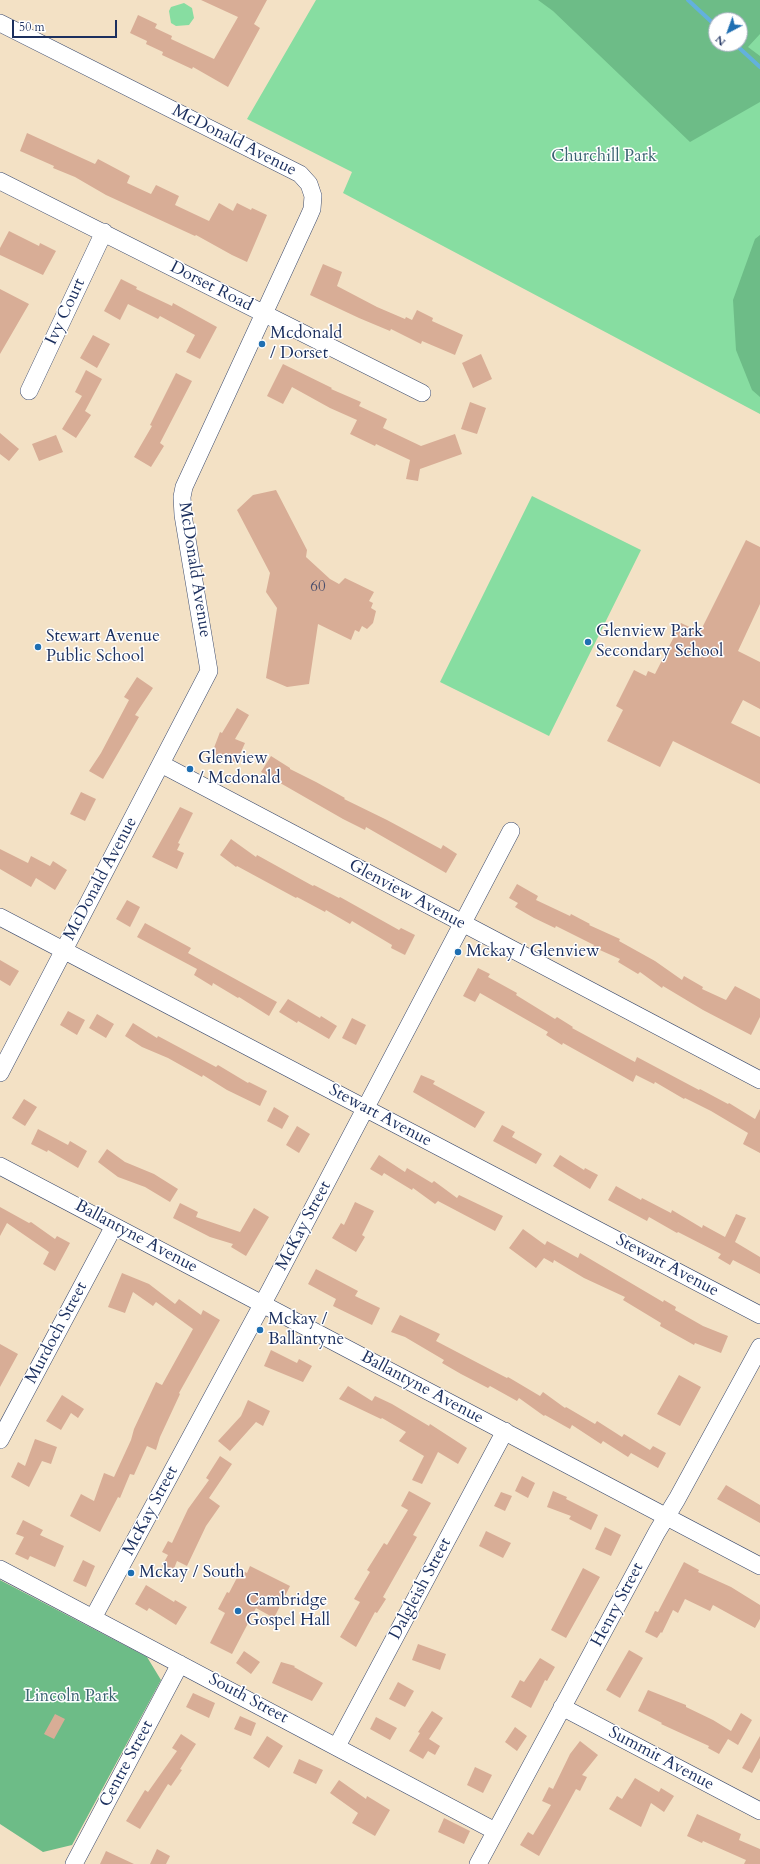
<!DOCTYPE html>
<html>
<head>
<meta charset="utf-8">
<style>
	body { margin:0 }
	#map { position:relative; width:760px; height:1864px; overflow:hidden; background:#f3e1c5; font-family:Cardo,serif }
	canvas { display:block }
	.north { position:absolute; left:708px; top:12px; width:40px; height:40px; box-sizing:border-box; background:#fff; border:1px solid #a4acbf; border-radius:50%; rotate:221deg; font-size:11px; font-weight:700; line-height:16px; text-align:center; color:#1b2f5e }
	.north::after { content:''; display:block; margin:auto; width:14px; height:18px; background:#1f6fb2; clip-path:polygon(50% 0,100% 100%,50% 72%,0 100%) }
	.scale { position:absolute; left:12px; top:20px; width:105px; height:18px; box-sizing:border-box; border:2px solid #1b2f5e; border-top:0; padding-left:5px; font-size:12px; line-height:14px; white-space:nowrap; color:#1b2f5e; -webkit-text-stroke:3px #fff; paint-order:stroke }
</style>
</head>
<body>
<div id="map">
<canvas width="760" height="1864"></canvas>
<div class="north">N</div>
<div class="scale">50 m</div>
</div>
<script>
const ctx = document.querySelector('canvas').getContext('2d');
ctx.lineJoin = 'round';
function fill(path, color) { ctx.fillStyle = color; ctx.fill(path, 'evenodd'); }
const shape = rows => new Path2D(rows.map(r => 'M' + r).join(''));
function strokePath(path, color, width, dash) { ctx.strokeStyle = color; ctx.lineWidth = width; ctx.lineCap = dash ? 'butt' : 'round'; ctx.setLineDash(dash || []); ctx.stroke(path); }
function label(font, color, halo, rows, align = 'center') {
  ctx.font = font + ' Cardo,serif'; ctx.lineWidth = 3; ctx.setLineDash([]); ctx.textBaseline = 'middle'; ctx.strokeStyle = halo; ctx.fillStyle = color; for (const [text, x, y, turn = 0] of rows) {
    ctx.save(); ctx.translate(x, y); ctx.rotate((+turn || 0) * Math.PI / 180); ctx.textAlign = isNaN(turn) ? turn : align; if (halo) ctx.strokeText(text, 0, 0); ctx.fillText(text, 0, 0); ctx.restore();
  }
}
fill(shape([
	[316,0,760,0,760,414,343,193,352,172,247,119],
	[716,20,740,20,740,44,716,44],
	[184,3,192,8,194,18,189,25,176,26,171,23,169,11,171,7],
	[532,496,641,550,549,736,440,682]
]), '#87dda1');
fill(shape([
	[538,0,760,0,760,34,748,47,760,56,760,102,690,142,553,11],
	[716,20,740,20,740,44,716,44],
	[760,235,760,397,752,390,736,350,733,300,755,239],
	[0,1580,147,1657,161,1680,72,1845,43,1852,0,1824]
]), '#6dbc87');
strokePath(shape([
	[688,0,716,26],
	[735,44,760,67]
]), '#63b1dd', 4);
fill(shape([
	[201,0,267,0,254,24,260,28,228,87,193,67,192,69,162,55,163,52,146,44,147,41,130,33,138,15,157,24,155,28,172,36,171,39,214,59,238,17],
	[27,133,95,164,98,159,130,176,127,183,151,194,156,185,179,196,175,205,209,221,219,203,233,211,237,203,251,210,252,208,267,215,247,262,232,255,196,235,195,236,106,195,75,177,53,168,54,166,20,151],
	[9,231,39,246,40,243,56,251,43,275,0,255,0,248],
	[323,264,342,272,337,286,377,307,405,319,406,317,412,320,417,310,433,318,432,321,463,335,455,355,422,341,421,344,391,329,390,331,359,318,310,295],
	[121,279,137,287,136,289,172,306,173,303,217,327,200,359,186,352,195,335,160,316,158,319,128,304,120,320,104,311],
	[0,289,29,304,0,354],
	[93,335,110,344,97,368,80,358],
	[481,354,492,379,473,388,462,363],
	[283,364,332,388,331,389,361,402,359,406,387,419,383,428,421,446,455,434,462,454,420,469,418,481,406,479,410,460,376,444,375,446,350,434,357,420,330,408,292,387,283,404,267,396],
	[86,370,102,379,85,411,91,415,76,438,62,429,82,396,75,392],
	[176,373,192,381,160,443,164,446,151,467,134,457,152,426,150,425],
	[470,402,486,408,477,434,461,429],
	[0,433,19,449,9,461,0,454],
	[56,435,63,452,39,461,32,444],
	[276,490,307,550,306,557,330,579,339,584,345,578,374,592,369,601,373,603,371,608,376,611,373,623,367,629,362,626,359,632,355,630,351,640,318,624,309,684,287,687,266,678,277,608,266,592,270,573,237,510,253,495],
	[746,540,760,547,760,604,738,651,760,662,760,709,743,700,731,723,760,737,760,784,673,741,660,767,607,741,623,710,616,706,634,670,646,676,648,671,655,674,681,623,700,632],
	[137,677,153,688,135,715,139,717,103,779,89,771,101,753,129,700,124,697],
	[237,708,249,715,235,739,245,743,236,763,212,753,220,732,222,733],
	[271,756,290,768,290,769,316,782,345,798,344,799,387,820,441,849,443,845,457,854,446,873,366,827,365,830,343,819,261,772],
	[81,792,96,799,85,821,70,814],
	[180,807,193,813,178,843,180,844,177,850,184,853,177,869,152,857],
	[231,839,256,857,257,855,313,886,314,885,339,898,340,897,399,930,401,928,415,935,405,955,391,948,392,945,352,921,350,924,326,910,325,912,297,897,296,898,237,866,236,867,220,855],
	[0,849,28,863,31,856,50,866,53,861,67,870,55,890,36,878,31,887,0,869],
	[517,884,538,896,536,900,570,916,571,914,590,924,589,925,620,939,619,941,655,961,682,980,684,976,703,987,702,989,726,1000,735,986,760,999,760,1017,751,1035,703,1010,663,986,662,988,640,972,638,974,618,962,620,959,593,947,594,945,556,926,555,928,534,918,515,907,518,903,509,898],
	[127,900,140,907,130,927,116,919],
	[145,923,191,948,188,953,277,1002,269,1016,239,997,238,998,213,983,212,986,194,975,197,969,137,937],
	[0,960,19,971,10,986,0,980],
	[478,968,490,974,488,977,517,993,516,995,555,1019,557,1017,573,1027,572,1028,635,1062,637,1057,699,1090,700,1089,728,1104,729,1103,755,1119,760,1109,760,1153,743,1144,748,1133,711,1111,685,1098,684,1099,655,1082,654,1084,636,1075,633,1082,563,1043,562,1045,546,1035,548,1032,480,993,475,1002,463,996],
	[288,999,320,1018,321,1016,337,1026,329,1039,298,1021,297,1023,279,1012],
	[68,1011,85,1020,77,1035,60,1025],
	[97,1014,114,1024,106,1038,89,1028],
	[352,1018,366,1025,356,1045,342,1038],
	[133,1023,157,1038,158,1036,216,1067,218,1065,248,1083,249,1082,267,1091,260,1106,227,1090,203,1075,202,1077,168,1058,142,1047,125,1036],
	[421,1075,435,1081,433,1084,485,1112,475,1128,413,1092],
	[24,1099,37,1107,25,1126,12,1118],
	[274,1107,289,1116,282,1129,267,1121],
	[502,1125,515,1132,512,1137,542,1154,536,1164,493,1141],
	[297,1126,310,1134,299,1153,286,1145],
	[38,1129,68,1145,70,1141,87,1151,78,1168,48,1150,47,1152,31,1144],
	[107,1149,125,1162,154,1174,178,1189,170,1202,145,1187,118,1177,98,1162],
	[379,1155,405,1172,407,1168,432,1183,434,1181,457,1198,459,1195,503,1216,495,1231,438,1201,435,1204,413,1188,412,1190,384,1173,382,1176,370,1169],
	[560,1155,584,1170,585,1168,598,1175,590,1189,553,1166],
	[616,1186,641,1200,642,1198,671,1213,672,1210,702,1228,703,1225,725,1237,736,1214,746,1218,735,1242,760,1257,760,1274,733,1260,730,1265,718,1258,721,1254,678,1232,677,1233,649,1217,647,1221,608,1200],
	[355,1202,374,1211,362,1235,365,1237,356,1252,332,1238,341,1223,344,1225],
	[180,1203,198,1212,196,1217,240,1232,254,1208,269,1217,246,1256,231,1247,233,1244,210,1237,173,1218],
	[0,1207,29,1223,31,1222,55,1239,57,1236,70,1243,55,1271,43,1264,49,1252,7,1223,0,1236],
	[523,1229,545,1245,547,1241,578,1258,580,1253,663,1302,664,1300,676,1307,675,1310,703,1326,728,1336,721,1353,695,1343,694,1345,660,1326,661,1323,623,1300,625,1297,584,1278,554,1260,553,1263,544,1258,536,1268,509,1248],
	[316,1269,358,1291,355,1296,380,1308,372,1325,333,1306,336,1299,308,1284],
	[122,1273,149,1284,175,1304,179,1299,201,1315,203,1310,220,1320,179,1393,180,1394,160,1437,156,1450,147,1446,134,1475,130,1474,120,1498,118,1497,100,1532,70,1516,81,1494,94,1501,104,1473,114,1477,131,1440,134,1429,156,1382,162,1385,193,1329,156,1302,153,1306,133,1292,125,1313,108,1307],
	[400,1315,440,1334,436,1341,478,1363,507,1378,508,1377,540,1396,543,1392,565,1408,566,1407,595,1424,597,1421,622,1437,624,1434,650,1450,653,1446,666,1453,658,1468,631,1453,628,1457,603,1441,601,1444,572,1425,570,1429,545,1415,544,1416,519,1398,517,1401,490,1386,488,1388,461,1374,442,1363,444,1360,405,1337,391,1332],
	[0,1344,18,1354,0,1387],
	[271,1350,297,1363,299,1359,312,1366,303,1382,264,1366],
	[679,1375,701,1387,680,1426,657,1414],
	[348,1386,372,1401,375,1396,392,1404,429,1426,430,1424,467,1448,458,1464,438,1452,422,1484,412,1480,424,1456,399,1441,406,1432,382,1418,381,1419,339,1399],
	[62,1395,84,1409,78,1418,71,1413,61,1430,46,1421],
	[248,1400,270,1411,263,1426,256,1422,230,1451,218,1441,241,1416],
	[35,1439,57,1447,51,1464,42,1461,29,1487,11,1477,18,1462,25,1466],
	[220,1456,232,1464,209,1498,220,1506,206,1526,187,1566,177,1561,173,1571,162,1566,168,1555,162,1552,168,1541,172,1543,188,1509,209,1480,206,1478],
	[522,1476,535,1483,528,1498,515,1491],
	[726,1485,760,1505,760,1523,717,1499],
	[409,1491,431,1503,413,1535,417,1537,383,1597,386,1599,377,1613,375,1612,356,1647,340,1637,360,1602,354,1599,370,1572,367,1570,384,1543,387,1545,408,1510,401,1506],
	[553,1491,567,1497,566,1499,598,1515,591,1530,569,1519,571,1516,547,1507],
	[501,1492,512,1496,505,1511,494,1506],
	[23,1520,43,1530,40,1535,64,1546,55,1567,30,1556,28,1560,15,1554,24,1537,16,1534],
	[605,1527,621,1535,611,1556,595,1549],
	[486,1531,511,1543,503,1558,479,1546],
	[83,1560,95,1566,86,1587,73,1581],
	[684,1562,699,1570,698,1572,731,1587,760,1605,760,1619,755,1628,713,1605,710,1611,685,1599,678,1613,673,1610,662,1633,661,1632,657,1638,645,1632,655,1611,658,1612],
	[250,1566,290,1586,274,1618,256,1608,232,1654,210,1643,225,1613,218,1609,227,1592,229,1593,241,1570,247,1573],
	[583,1568,600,1577,566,1638,551,1630],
	[146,1585,174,1602,175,1600,187,1607,176,1625,149,1608,147,1611,135,1604],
	[418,1644,446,1654,440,1670,412,1660],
	[629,1650,643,1658,620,1698,606,1690],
	[244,1651,260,1662,251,1674,236,1663],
	[540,1658,555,1667,547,1681,545,1680,531,1708,511,1697,520,1680,524,1682],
	[281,1662,295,1666,294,1667,323,1683,312,1701,272,1683],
	[398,1682,414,1691,405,1707,389,1699],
	[648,1690,686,1705,686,1707,713,1720,731,1731,741,1713,752,1720,738,1745,728,1739,719,1754,708,1748,709,1746,661,1724,662,1723,638,1711],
	[193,1693,215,1703,209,1718,186,1707],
	[432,1711,443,1718,429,1739,440,1746,435,1755,428,1751,423,1759,409,1751,420,1733,418,1732],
	[55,1714,65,1719,54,1739,44,1734],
	[240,1716,256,1723,251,1736,234,1729],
	[376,1717,397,1728,390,1740,370,1729],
	[515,1727,527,1736,517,1751,505,1742],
	[181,1734,196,1744,180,1769,182,1770,171,1786,168,1784,140,1829,126,1821,145,1790,148,1792,177,1751,172,1748],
	[267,1736,283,1746,269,1768,253,1758],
	[760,1736,760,1758,752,1773,742,1768],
	[580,1741,598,1755,582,1775,587,1777,580,1791,576,1789,539,1856,520,1845,528,1832,533,1835,551,1805,542,1801,549,1787,553,1789,570,1754],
	[299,1759,323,1770,316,1784,293,1773],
	[475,1767,492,1775,483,1793,467,1785],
	[635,1778,659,1792,661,1788,674,1796,664,1812,651,1803,641,1827,609,1809,617,1796,622,1799],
	[339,1780,366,1799,367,1796,390,1810,375,1836,352,1823,358,1813,330,1793],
	[697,1814,741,1834,739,1840,760,1849,760,1864,744,1864,746,1860,703,1841,702,1843,687,1836],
	[444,1818,470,1831,464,1844,438,1832],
	[157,1849,170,1856,166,1864,150,1864],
	[106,1851,134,1864,100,1864]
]), '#d8ad96');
const street = shape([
	[0,23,300,174,309,184,313,196,312,209,309,216,184,487,182,497,183,515,209,671,0,1073],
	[0,181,422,393],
	[29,391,104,232],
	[161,764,760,1080],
	[0,917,760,1315],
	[0,1166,760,1566],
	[0,1440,114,1226],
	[0,1569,495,1831],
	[93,1618,270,1290,511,831],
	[562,1707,760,1811],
	[337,1746,505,1431],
	[74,1864,180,1664],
	[478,1864,657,1532,677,1499,760,1347]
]);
strokePath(street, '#3b4a6d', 18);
strokePath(street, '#fff', 17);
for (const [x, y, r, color] of [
	[262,344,4,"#1f6fb2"],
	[588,642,4,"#1f6fb2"],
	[38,647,4,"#1f6fb2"],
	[190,769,4,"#1f6fb2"],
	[458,952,4,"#1f6fb2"],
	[260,1330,4,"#1f6fb2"],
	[131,1573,4,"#1f6fb2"],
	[238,1611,4,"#1f6fb2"]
]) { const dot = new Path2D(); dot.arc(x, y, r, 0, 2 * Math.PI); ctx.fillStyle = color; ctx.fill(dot); strokePath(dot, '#fff', 1.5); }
label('15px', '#4a4e6c', null, [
	["60",318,588]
]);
label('17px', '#1b2f5e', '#fff', [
	["McDonald Avenue",234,141,27],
	["Dorset Road",211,287,27],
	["Ivy Court",66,312,-65],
	["McDonald Avenue",194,570,81],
	["McDonald Avenue",101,879,-62],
	["Glenview Avenue",407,895,28],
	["Stewart Avenue",380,1116,28],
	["McKay Street",304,1226,-62],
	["Ballantyne Avenue",136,1237,28],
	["Stewart Avenue",667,1266,28],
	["Murdoch Street",57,1333,-62],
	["Ballantyne Avenue",422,1388,28],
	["McKay Street",151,1511,-62],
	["Dalgleish Street",421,1589,-62],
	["Henry Street",618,1605,-62],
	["South Street",248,1699,28],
	["Summit Avenue",661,1759,28],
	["Centre Street",127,1764,-62]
]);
label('17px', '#3b6372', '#fff', [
	["Churchill Park",604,157],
	["Lincoln Park",71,1697]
]);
label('17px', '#1b2f5e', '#fff', [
	["Mcdonald",270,334],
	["/ Dorset",270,354],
	["Glenview Park",596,632],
	["Secondary School",596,652],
	["Stewart Avenue",46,637],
	["Public School",46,657],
	["Glenview",198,759],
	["/ Mcdonald",198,779],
	["Mckay / Glenview",466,952],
	["Mckay /",268,1320],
	["Ballantyne",268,1340],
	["Mckay / South",139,1573],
	["Cambridge",246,1601],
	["Gospel Hall",246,1621]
], 'left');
</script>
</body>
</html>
